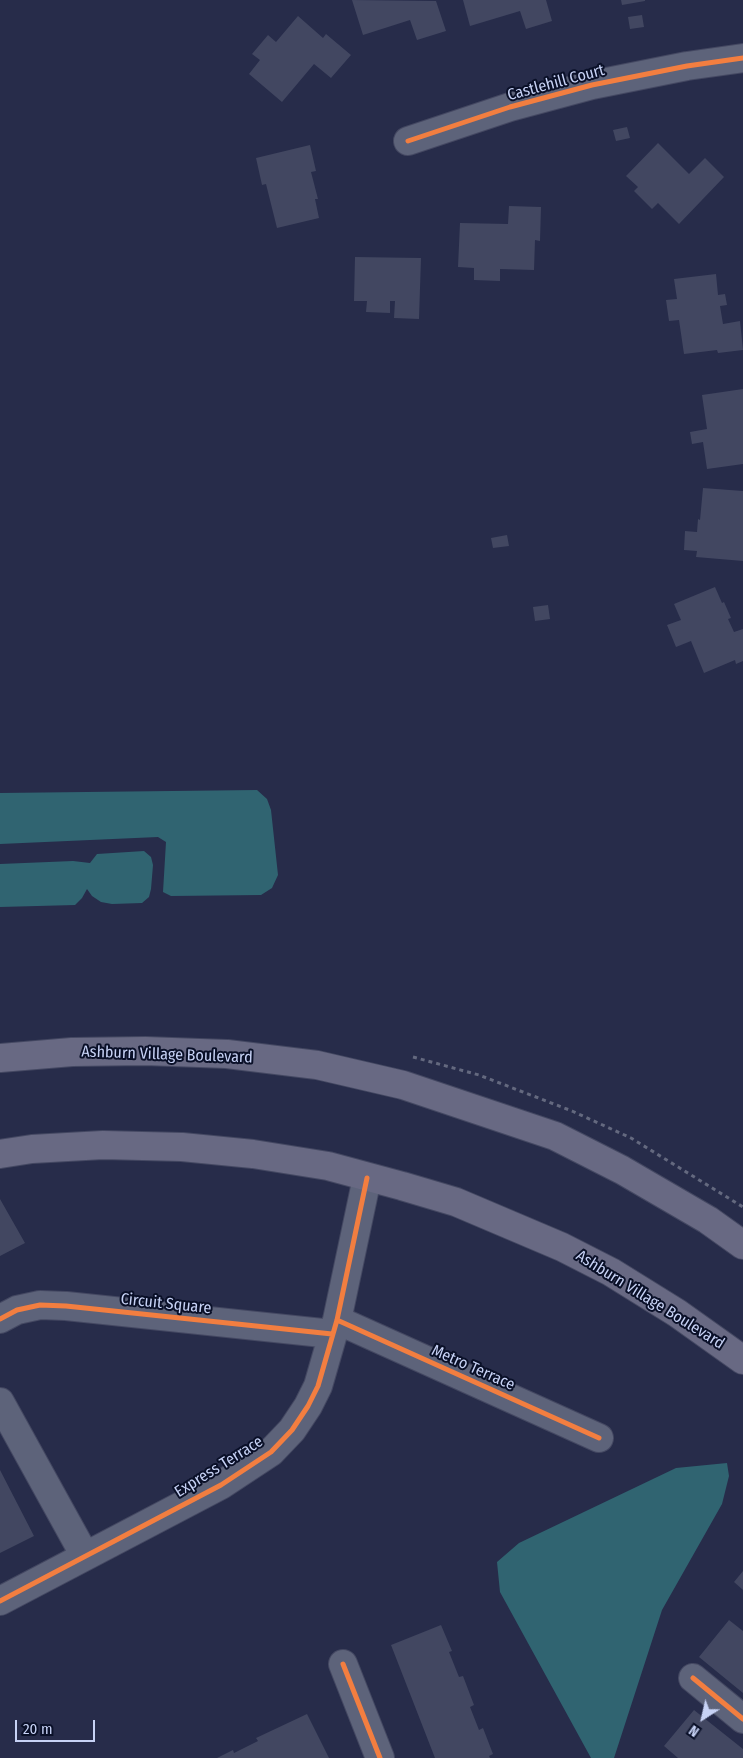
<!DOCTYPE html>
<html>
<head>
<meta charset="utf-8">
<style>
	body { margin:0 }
	#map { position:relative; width:743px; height:1758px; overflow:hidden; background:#272c4a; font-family:"Fira Sans Condensed",sans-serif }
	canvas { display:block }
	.north { position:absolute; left:678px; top:1693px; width:50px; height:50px; -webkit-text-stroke:4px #0a1028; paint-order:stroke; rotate:215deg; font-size:14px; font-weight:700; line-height:20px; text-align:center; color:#c7d2f5 }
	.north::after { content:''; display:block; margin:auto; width:18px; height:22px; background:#c7d2f5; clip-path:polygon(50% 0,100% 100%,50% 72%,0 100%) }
	.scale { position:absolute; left:15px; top:1720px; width:80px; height:22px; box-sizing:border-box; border:2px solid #c7d2f5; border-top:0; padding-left:6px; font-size:15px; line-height:18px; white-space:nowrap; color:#c7d2f5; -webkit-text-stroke:4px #0a1028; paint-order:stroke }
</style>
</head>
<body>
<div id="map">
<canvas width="743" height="1758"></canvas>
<div class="north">N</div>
<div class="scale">20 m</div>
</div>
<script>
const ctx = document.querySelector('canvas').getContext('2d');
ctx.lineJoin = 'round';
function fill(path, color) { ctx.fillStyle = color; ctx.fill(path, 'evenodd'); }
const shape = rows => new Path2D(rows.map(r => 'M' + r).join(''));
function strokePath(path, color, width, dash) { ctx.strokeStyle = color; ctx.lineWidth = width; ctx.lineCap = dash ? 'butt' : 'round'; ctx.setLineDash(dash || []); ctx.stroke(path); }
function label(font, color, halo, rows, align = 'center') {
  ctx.font = font + ' "Fira Sans Condensed",sans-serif'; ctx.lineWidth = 4; ctx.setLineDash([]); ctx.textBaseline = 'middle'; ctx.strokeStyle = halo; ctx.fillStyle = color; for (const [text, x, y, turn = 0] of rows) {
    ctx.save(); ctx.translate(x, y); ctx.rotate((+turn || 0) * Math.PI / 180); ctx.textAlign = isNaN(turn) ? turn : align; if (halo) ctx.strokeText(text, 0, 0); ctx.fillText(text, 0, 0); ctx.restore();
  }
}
fill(shape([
	[257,790,267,799,271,810,278,875,272,888,261,895,171,896,163,892,166,842,158,837,0,844,0,793],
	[144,851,151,857,153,865,151,889,149,897,142,903,112,904,101,902,92,896,87,889,82,898,75,905,0,907,0,864,73,861,90,863,97,854],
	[727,1463,729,1476,722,1504,662,1610,614,1758,591,1758,500,1592,497,1562,519,1543,676,1468]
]), '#306471');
fill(shape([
	[352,0,436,1,446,31,417,40,410,20,363,35],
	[463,0,546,0,552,21,526,29,520,11,470,26],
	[621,0,645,0,645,1,622,5],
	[642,15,644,27,630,29,628,17],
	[298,16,323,38,326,34,351,55,331,78,314,64,282,102,249,74,260,60,252,54,268,35,276,42],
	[627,127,630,138,616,141,613,130],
	[658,143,689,174,705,158,724,177,679,224,658,203,652,209,634,191,638,187,626,176],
	[310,145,316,171,311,172,318,199,315,199,319,218,277,228,266,184,262,185,256,158],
	[509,206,541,207,540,241,535,240,534,270,500,269,500,281,474,280,474,268,458,267,460,223,508,224],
	[355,257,421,258,419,319,394,318,395,301,390,301,390,313,366,312,367,301,354,301],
	[716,274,718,295,725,294,727,305,720,306,723,324,740,321,743,350,718,353,717,350,684,354,679,320,669,321,666,300,677,299,674,279],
	[743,389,743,464,707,469,703,442,692,444,690,432,707,429,702,395],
	[703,488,743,491,743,561,696,557,697,551,684,550,685,531,697,532,698,519,700,520],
	[507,535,509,546,493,548,491,538],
	[715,587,722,603,724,602,731,618,728,619,734,632,743,629,743,661,736,664,735,660,704,673,691,641,676,647,667,625,681,620,674,604],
	[548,605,550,619,535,621,533,607],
	[0,1199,25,1243,0,1256],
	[0,1470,34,1536,0,1553],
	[743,1571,743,1590,734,1582],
	[729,1620,743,1631,743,1693,699,1657],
	[441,1625,452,1651,449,1652,459,1677,463,1676,474,1705,470,1707,479,1730,483,1728,493,1754,489,1756,490,1758,435,1758,391,1645],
	[694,1710,743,1749,743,1758,678,1758,664,1746],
	[307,1714,329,1758,217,1758,233,1750,234,1753,258,1741,256,1738]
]), '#424761');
const minor = shape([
	[408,141,510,107,592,85,687,66,743,58],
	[0,1319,17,1310,40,1305,66,1306,332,1334],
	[337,1320,599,1438],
	[0,1402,85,1556],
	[0,1601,221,1485,271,1452,292,1430,308,1406,318,1386,337,1320,367,1178],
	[343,1664,380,1758],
	[693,1678,743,1719]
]);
const secondary = shape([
	[0,1058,72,1052,145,1051,227,1054,317,1065,403,1085,555,1136,622,1170,708,1220,743,1245],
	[0,1154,32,1149,103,1145,182,1147,253,1154,328,1166,402,1186,456,1202,562,1247,611,1272,677,1313,743,1360]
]);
strokePath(minor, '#444862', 30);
strokePath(secondary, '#444862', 30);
strokePath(shape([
	[413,1057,479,1075,572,1111,631,1138,743,1207]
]), '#64697f', 3, [4, 4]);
strokePath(minor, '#5d637a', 28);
strokePath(secondary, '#686983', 28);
strokePath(shape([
	[408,141,510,107,592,85,687,66,743,58],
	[0,1319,17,1310,40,1305,66,1306,332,1334],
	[337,1320,599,1438],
	[0,1601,221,1485,271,1452,292,1430,308,1406,318,1386,337,1320,367,1178],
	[343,1664,380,1758],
	[693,1678,743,1719]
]), '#f27e40', 5);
label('16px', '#c7d2f5', '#0a1028', [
	["Castlehill Court",556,83,-15],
	["Ashburn Village Boulevard",167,1055,2],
	["Ashburn Village Boulevard",650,1300,32],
	["Circuit Square",166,1304,6],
	["Metro Terrace",473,1368,24],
	["Express Terrace",219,1467,-32]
]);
</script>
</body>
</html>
